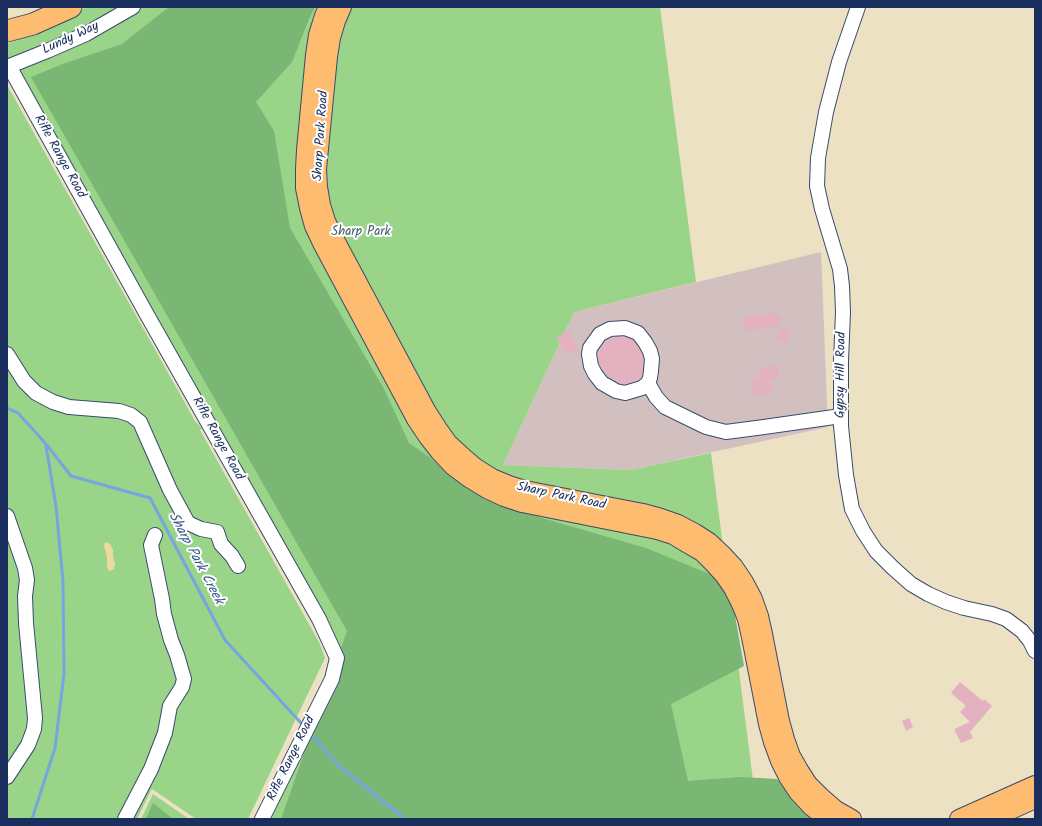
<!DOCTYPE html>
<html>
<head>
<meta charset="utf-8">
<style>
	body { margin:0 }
	#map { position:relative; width:1042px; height:826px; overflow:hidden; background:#ece2c3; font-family:Kalam,sans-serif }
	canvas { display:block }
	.frame { position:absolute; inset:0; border:8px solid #1b2f5e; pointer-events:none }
</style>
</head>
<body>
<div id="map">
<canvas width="1042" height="826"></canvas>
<div class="frame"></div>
</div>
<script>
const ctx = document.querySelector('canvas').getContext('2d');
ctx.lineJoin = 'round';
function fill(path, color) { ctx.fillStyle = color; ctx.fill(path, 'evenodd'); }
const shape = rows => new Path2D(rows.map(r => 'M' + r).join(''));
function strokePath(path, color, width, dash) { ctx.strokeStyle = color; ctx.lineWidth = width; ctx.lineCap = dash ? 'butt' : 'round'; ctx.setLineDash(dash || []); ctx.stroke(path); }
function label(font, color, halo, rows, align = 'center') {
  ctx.font = font + ' Kalam,sans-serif'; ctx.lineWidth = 4; ctx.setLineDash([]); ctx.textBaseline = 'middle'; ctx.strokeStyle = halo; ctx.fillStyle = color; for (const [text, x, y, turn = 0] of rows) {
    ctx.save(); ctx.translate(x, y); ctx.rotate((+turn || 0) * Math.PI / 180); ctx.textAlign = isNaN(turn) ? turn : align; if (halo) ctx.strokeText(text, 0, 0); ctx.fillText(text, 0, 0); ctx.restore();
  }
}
fill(shape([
	[821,252,828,427,630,470,503,465,574,312]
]), '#d2bfc0');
fill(shape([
	[87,7,660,7,696,282,574,312,503,465,630,470,711,453,758,819,262,819,337,658,7,59,7,44,25,37],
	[7,85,195,421,202,428,200,430,319,642,325,658,248,819,196,819,152,789,137,819,7,819],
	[153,794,189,819,141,819]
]), '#99d488');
fill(shape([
	[169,7,315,7,309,19,292,62,256,102,274,131,290,228,384,389,409,443,494,502,542,518,646,548,729,582,744,666,671,704,688,781,740,777,777,779,811,819,281,819,347,631,31,77,60,65,122,44],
	[153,803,173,819,146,819]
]), '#7ab674');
fill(shape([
	[105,542,110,544,113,550,113,557,115,564,114,569,110,571,108,570,107,567,107,557,104,546]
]), '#eeda9e');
strokePath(shape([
	[7,408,18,413,46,444,71,476,150,498,225,640,301,723],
	[313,736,339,766,405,819],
	[32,819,55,748,64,674,63,582,56,506,46,446]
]), '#75a6e0', 3);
fill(shape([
	[774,313,782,317,777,326,745,331,742,318],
	[781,327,791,331,786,344,776,340],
	[569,330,578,348,566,354,557,337],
	[616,337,624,337,633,340,642,354,643,360,642,376,638,380,625,384,619,383,608,376,602,369,599,363,598,359,599,353,603,346,609,340],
	[777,365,779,379,770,380,772,394,754,396,753,387,751,387,750,379,760,378,759,371,762,367],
	[960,682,983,701,984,699,992,706,970,732,973,738,961,743,954,729,970,722,960,712,966,706,951,693],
	[909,718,913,727,906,731,902,721]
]), '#e3b1c0');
const minor = shape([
	[858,7,839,62,826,112,818,158,817,186,822,209,840,269,842,286,843,312,841,361,841,426,846,475,852,509,863,531,876,551,893,568,911,584,928,594,946,602,964,608,992,614,1006,619,1022,631,1030,641,1035,651],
	[9,66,146,313,319,619,337,658,332,679,262,819],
	[7,67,47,51,86,34,133,7],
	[7,354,24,381,36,393,53,402,69,407,119,411,131,415,140,422,170,490,188,523,201,529,217,532,221,544,232,556,238,566],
	[648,383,642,388,625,393,616,391,602,383,595,374,591,366,589,354,590,348,600,334,610,329,625,328,638,333,645,342,650,351,652,359,651,371,650,378,648,383,656,397,665,407,706,427,726,432,764,427,841,416],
	[7,516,25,568,27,580,25,596,26,623,35,718,34,729,28,745,7,777],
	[125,819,151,769,165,733,170,706,182,687,184,679,177,655,171,640,164,614,162,599,151,545,155,535]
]);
const major = shape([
	[328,7,324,16,318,35,315,55,306,150,305,169,305,188,309,208,314,226,322,243,416,419,428,437,439,451,453,466,469,478,487,489,504,497,522,503,657,530,673,535,688,544,702,552,713,563,724,575,733,588,741,604,747,619,751,637,768,724,773,742,780,761,788,777,798,792,812,807,827,819],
	[342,7,336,21,331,38,328,57,317,169,318,187,321,205,326,221,334,238,427,412,438,429,448,443,462,456,476,468,492,478,509,485,525,490,643,513,661,518,678,524,695,533,709,542,722,554,734,567,744,582,753,599,759,616,763,634,780,721,785,739,791,756,799,770,808,784,821,797,836,810,852,819],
	[959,819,1035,785],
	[991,819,1035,799]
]);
const highway = shape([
	[7,31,33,24,71,7]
]);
strokePath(minor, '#3a4a6d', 16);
strokePath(major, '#3a4a6d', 20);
strokePath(highway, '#3a4a6d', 23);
strokePath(minor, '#fff', 14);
strokePath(major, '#fdbc70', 18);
strokePath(highway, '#fdbc70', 21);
label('13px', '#1b2f5e', '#fff', [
	["Lundy Way",71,39,-25],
	["Sharp Park Road",322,136,-86],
	["Rifle Range Road",59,157,61],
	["Gypsy Hill Road",842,375,-89],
	["Rifle Range Road",217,439,61],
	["Sharp Park Road",561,497,12],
	["Rifle Range Road",292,759,-64]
]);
label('13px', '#41616b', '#fff', [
	["Sharp Park",361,233]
]);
label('italic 14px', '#3a598c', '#fff', [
	["Sharp Park Creek",195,559,62]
]);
</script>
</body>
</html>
